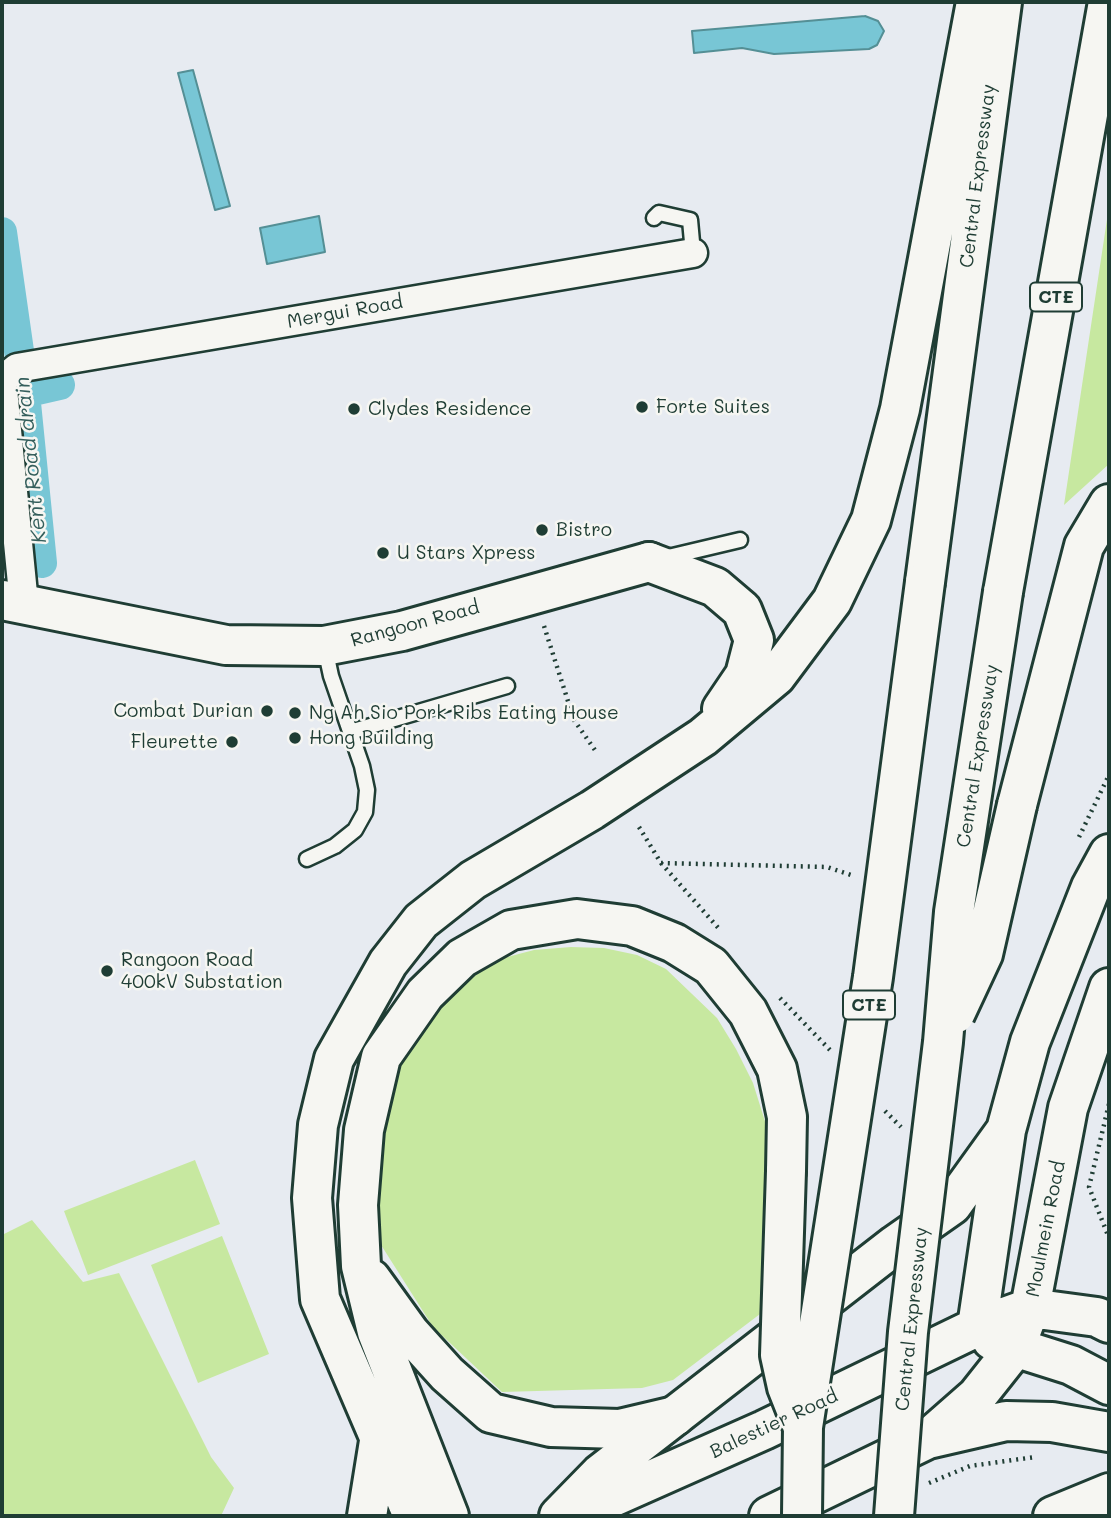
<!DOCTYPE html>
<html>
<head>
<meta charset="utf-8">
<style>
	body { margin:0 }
	#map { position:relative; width:1111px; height:1518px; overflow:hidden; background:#e7ebf1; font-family:Mali,sans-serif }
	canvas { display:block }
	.frame { position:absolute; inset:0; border:4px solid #1f3d34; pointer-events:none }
</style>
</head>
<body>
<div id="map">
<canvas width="1111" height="1518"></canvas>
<div class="frame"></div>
</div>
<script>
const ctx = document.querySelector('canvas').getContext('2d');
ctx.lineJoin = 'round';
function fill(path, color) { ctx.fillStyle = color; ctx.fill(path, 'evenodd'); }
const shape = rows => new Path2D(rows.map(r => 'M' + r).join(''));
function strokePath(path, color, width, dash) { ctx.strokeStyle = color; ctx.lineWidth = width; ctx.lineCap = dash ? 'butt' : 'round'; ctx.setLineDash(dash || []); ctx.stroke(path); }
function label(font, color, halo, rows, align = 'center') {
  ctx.font = font + ' Mali,sans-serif'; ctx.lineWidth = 5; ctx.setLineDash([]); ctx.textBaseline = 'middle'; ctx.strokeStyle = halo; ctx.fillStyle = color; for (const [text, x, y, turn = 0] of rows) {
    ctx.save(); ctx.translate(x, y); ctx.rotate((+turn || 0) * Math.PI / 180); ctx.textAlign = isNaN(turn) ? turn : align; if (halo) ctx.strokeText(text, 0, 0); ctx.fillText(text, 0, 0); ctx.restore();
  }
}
fill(shape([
	[1109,206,1109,464,1064,505],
	[571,947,604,948,637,955,666,969,717,1018,736,1049,753,1083,768,1131,764,1311,673,1380,642,1388,502,1392,433,1327,376,1237,376,1129,397,1069,423,1021,453,986,496,960,534,950],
	[195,1160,220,1224,88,1275,64,1211],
	[32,1220,83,1282,119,1273,211,1457,234,1488,221,1516,2,1516,2,1235],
	[222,1236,269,1354,198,1383,151,1265]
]), '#c7e8a0');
const water = shape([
	[865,16,878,21,884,31,877,45,869,49,774,54,742,48,694,53,692,31,865,16],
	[193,70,230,206,215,210,178,73,193,70],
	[319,216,325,252,267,264,260,228,319,216]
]);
fill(water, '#78c6d5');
strokePath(water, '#548f95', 2);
strokePath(shape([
	[2,232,25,393,42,563],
	[25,393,60,385]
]), '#78c6d5', 30);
const lane = shape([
	[654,218,659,213,690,220,693,253],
	[664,558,740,540],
	[350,732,507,686],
	[307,859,335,846,355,830,365,812,367,790,362,766,331,676,325,648]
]);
const street = shape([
	[2,379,24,604],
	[2,380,17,368,693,253]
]);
const secondary = shape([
	[2,600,226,645,324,646,402,631,649,562]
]);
const primary = shape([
	[977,1327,1006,1130,1030,1042,1091,887,1109,854],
	[992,1340,1071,1365,1109,1385],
	[928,1439,977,1396,1015,1348,1030,1308,1068,1108,1109,988],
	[559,1516,600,1474,895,1245,952,1205,1006,1130],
	[570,1516,764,1430,977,1327,1030,1308,1097,1317,1109,1323],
	[769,1516,928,1439,1006,1421,1052,1422,1109,1432]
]);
const highway = shape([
	[649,562,715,587,742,610,754,640,745,675,722,709],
	[925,582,1002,2],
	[1003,592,1108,2],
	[1017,805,1084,546,1109,504],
	[371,1279,410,1333,447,1374,491,1413,551,1427,620,1429,675,1416],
	[367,1516,380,1435],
	[413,1516,320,1299,312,1198,318,1125,334,1059,388,963,421,921,473,880,592,810,703,737,776,676,832,601,871,520,900,409,976,2],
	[449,1516,377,1332,361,1266,358,1205,364,1130,381,1057,425,994,462,958,511,930,577,919,632,926,674,943,711,966,748,1012,777,1069,787,1117,786,1171],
	[1053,1516,1109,1493]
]);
strokePath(lane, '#1f3d34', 19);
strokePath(street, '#1f3d34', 33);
strokePath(secondary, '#1f3d34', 44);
strokePath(primary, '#1f3d34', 44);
strokePath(highway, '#1f3d34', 44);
strokePath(shape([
	[544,626,574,720,597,753],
	[639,827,661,863,827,867,854,876],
	[1079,837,1109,775],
	[661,863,721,931],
	[780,998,830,1050],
	[1109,1104,1089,1187,1109,1238],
	[885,1111,901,1127],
	[929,1483,970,1466,1035,1457]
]), '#1f3d34', 4.5, [2, 5]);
strokePath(lane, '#f6f6f2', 14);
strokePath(street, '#f6f6f2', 28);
strokePath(secondary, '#f6f6f2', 38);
strokePath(primary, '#f6f6f2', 38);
strokePath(highway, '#f6f6f2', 38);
const highwayBridge = shape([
	[955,1014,983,954,1017,805],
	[786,1171,780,1355,787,1387,802,1425],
	[802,1516,803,1427,873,977,925,582],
	[894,1516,908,1332,943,1042,954,912,1003,592]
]);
strokePath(highwayBridge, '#1f3d34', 44, []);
strokePath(highwayBridge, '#f6f6f2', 38);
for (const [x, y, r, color] of [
	[642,407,7,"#1f3d34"],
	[354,409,7,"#1f3d34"],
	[542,530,7,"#1f3d34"],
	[383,553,7,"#1f3d34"],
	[267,711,7,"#1f3d34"],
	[295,713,7,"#1f3d34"],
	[295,738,7,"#1f3d34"],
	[232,742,7,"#1f3d34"],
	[107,971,7,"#1f3d34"]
]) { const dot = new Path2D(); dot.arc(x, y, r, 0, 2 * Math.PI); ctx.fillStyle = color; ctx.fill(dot); strokePath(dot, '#f6f6f2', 2.5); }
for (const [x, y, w] of [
	[1056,297,52],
	[869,1005,52]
]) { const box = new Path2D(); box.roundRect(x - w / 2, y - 14.5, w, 29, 5); ctx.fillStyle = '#f6f6f2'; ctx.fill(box); strokePath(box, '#1f3d34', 2); }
label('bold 18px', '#1f3d34', null, [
	["CTE",1056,297],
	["CTE",869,1005]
]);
label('19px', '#1f3d34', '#f6f6f2', [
	["Central Expressway",978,176,-83],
	["Mergui Road",345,312,-10],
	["Rangoon Road",415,624,-15],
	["Central Expressway",978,756,-81],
	["Moulmein Road",1046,1229,-79],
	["Central Expressway",912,1319,-84],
	["Balestier Road",774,1424,-25]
]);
label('19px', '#1f3d34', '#f6f6f2', [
	["Forte Suites",656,407],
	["Clydes Residence",368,409],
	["Bistro",556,530],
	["U Stars Xpress",397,553],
	["Combat Durian",253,711,"right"],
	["Ng Ah Sio Pork Ribs Eating House",309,713],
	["Hong Building",309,738],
	["Fleurette",218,742,"right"],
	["Rangoon Road",121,960],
	["400kV Substation",121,982]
], 'left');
label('italic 21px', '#355f5c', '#f6f6f2', [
	["Kent Road drain",31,460,-96]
]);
</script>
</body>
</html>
